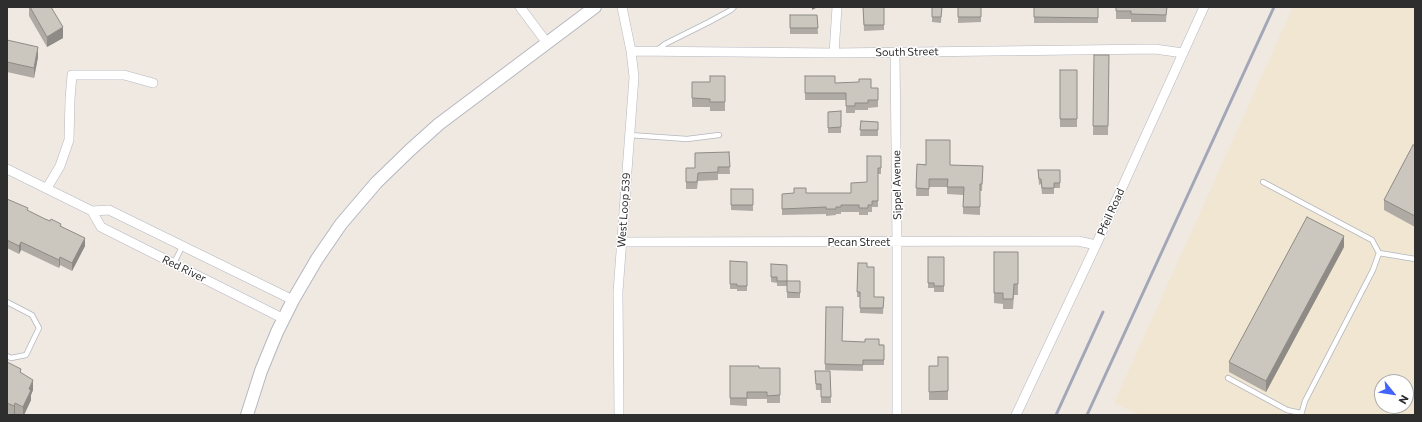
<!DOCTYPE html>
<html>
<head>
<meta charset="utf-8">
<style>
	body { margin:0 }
	#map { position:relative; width:1422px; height:422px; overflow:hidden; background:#efe9e1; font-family:Commissioner,sans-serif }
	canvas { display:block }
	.frame { position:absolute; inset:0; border:8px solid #2e2e2e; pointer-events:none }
	.north { position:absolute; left:1374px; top:374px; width:40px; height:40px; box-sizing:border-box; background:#fff; border:1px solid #ababab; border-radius:50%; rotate:120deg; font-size:11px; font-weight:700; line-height:16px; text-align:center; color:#2e2e2e }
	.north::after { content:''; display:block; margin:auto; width:14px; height:18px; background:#4264fb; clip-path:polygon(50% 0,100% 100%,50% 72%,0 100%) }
</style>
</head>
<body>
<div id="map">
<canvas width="1422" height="422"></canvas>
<div class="frame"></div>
<div class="north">N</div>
</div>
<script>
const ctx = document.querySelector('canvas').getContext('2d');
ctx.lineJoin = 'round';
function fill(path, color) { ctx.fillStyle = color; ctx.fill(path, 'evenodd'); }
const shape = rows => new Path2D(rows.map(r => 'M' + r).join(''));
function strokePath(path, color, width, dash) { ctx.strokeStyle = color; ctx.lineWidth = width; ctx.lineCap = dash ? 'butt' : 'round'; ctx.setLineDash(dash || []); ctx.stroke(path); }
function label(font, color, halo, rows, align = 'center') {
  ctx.font = font + ' Commissioner,sans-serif'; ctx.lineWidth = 3; ctx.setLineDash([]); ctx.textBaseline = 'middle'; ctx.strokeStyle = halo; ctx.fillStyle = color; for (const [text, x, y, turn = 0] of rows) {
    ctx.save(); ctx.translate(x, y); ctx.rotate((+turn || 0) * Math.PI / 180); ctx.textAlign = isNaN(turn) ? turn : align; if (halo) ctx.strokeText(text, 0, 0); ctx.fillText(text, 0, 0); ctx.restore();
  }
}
fill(shape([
	[1293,7,1415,7,1415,415,1141,415,1114,403],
	[1382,382,1406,382,1406,406,1382,406]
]), '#f0e6d1');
const lane = shape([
	[657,50,665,44,709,22,731,10,734,7],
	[629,135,687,139,719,135],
	[1263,182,1372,240,1379,253,1373,270,1305,401,1301,415],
	[1379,253,1415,259],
	[174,263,183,245],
	[7,302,32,315,39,328,26,355,11,358,7,356],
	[1228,378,1287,410,1301,413]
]);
const street = shape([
	[520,7,547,43],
	[631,51,834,53,1155,49,1183,53],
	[895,52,897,242,897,415],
	[834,53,837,7],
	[7,169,92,211,109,210,293,300],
	[47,188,60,166,69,140,70,99,72,75,124,75,153,83],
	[92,211,101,227,284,319],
	[621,242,1078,241,1096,245],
	[619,415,618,292,634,77,631,51,622,7],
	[1016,415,1096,245,1204,7]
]);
const secondary = shape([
	[247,415,261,371,277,332,293,300,317,259,341,224,376,183,410,150,439,124,595,7]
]);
strokePath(lane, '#b4b7c1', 6);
strokePath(street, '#b4b7c1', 10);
strokePath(secondary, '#b4b7c1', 14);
strokePath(lane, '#fff', 4.5);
strokePath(street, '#fff', 9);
strokePath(secondary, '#fff', 12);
strokePath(shape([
	[1056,415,1103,312],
	[1087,415,1274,7]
]), '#a3a6b8', 3);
fill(shape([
	[29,7,51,7,63,38,47,47,29,16],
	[863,7,884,7,884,30,864,31],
	[917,7,942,7,941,23,932,22,932,8,917,8],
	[958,7,981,7,981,22,958,23],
	[1034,7,1098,7,1098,23,1034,23],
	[1167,7,1166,22,1131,22,1131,19,1116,19,1116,11],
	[790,15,817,15,818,34,790,34],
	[7,40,38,57,34,78,7,72],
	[1094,55,1109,55,1108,135,1093,135],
	[1060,70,1077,70,1077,127,1060,127],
	[725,76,725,111,710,111,710,107,692,107,692,82,710,82],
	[805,76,835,83,871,88,878,88,878,107,868,108,868,110,855,110,855,113,846,113,846,100,805,100],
	[841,111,841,133,828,133,828,112],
	[861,121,878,122,878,136,860,136],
	[1415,146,1415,227,1384,210,1384,200],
	[729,152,730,174,718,174,718,180,698,181,697,189,686,189,686,168,695,168],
	[881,156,881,174,878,174,878,207,872,207,872,212,868,212,868,215,859,215,859,212,841,212,841,214,836,214,836,215,826,216,826,214,782,215,782,194,851,193,867,182],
	[917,164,983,166,982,191,980,191,980,215,963,214,963,195,947,194,947,187,929,187,929,196,916,196],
	[1038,170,1060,170,1060,188,1054,188,1054,194,1042,194,1041,184,1039,185],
	[731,189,753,189,753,211,731,210],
	[7,199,28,211,45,219,61,226,85,246,72,271,60,265,59,268,21,250,19,254,7,248],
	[1344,247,1266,392,1229,372,1229,362],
	[994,252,1018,252,1018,295,1014,295,1013,309,1003,309,1003,304,994,303],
	[928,257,944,257,944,292,934,292,934,288,928,288],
	[730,261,747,262,747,291,737,291,737,289,730,289],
	[858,263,867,267,874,297,884,297,883,314,860,313,860,297,857,297],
	[771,264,787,265,787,286,777,286,777,283,771,282],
	[787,281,800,281,800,298,787,298],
	[826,307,842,341,884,345,884,365,863,365,863,371,825,370],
	[948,357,948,400,929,400,929,366,938,366],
	[7,362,21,373,33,390,31,395,31,400,24,415,17,415,15,414,15,415,11,415,7,413],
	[730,366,759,368,780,368,780,403,767,403,767,399,747,399,747,406,730,405],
	[815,371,830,371,831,403,821,403,821,390,816,390]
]), '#afaba4');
fill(shape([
	[812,7,818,7,812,10],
	[63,27,63,38,47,47,47,37],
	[38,47,38,57,34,78,34,68],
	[1344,236,1344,247,1266,392,1266,381],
	[85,238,85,246,72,271,72,263],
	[21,242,21,250,19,254,19,246],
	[60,257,60,265,59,268,59,260],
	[33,380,33,390,31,395,31,400,24,415,23,415,23,407,29,389],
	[15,403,15,415,14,415,14,406]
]), '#8e8b86');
const building = shape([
	[30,7,51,7,63,27,47,37,30,7],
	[863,7,884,7,884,25,864,25,863,7],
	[932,7,942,7,941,17,932,17,932,7],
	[958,7,981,7,981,17,958,17,958,7],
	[1034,7,1098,7,1098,18,1034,17,1034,7],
	[1116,7,1167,7,1166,15,1131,14,1131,11,1116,11,1116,7],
	[790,15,817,15,818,28,790,28,790,15],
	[7,40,38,47,34,68,7,62,7,40],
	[1094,55,1109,55,1108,126,1093,126,1094,55],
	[1060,70,1077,70,1077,119,1060,119,1060,70],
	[710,76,725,76,725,102,710,102,710,99,692,98,692,82,710,82,710,76],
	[805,76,835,76,835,83,859,82,859,79,871,79,871,88,878,88,878,100,868,100,868,103,855,103,855,106,846,106,846,93,805,93,805,76],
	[841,111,841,127,828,128,828,112,841,111],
	[861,121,878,122,878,130,860,130,861,121],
	[926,140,950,140,950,165,983,166,982,184,980,184,980,207,963,207,964,187,947,187,948,179,929,179,929,189,916,188,917,164,926,165,926,140],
	[1413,145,1415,146,1415,216,1384,200,1413,145],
	[729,152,730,167,718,167,718,172,698,173,697,182,686,182,686,168,695,168,695,153,729,152],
	[867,156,881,156,881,168,878,168,878,201,872,201,872,205,868,205,868,208,859,208,859,205,841,205,841,207,836,207,836,209,826,209,826,207,782,209,782,194,794,193,794,188,806,188,806,193,851,193,851,183,867,182,867,156],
	[1038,170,1060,170,1060,183,1054,183,1054,188,1042,188,1041,179,1039,179,1038,170],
	[731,189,753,189,753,205,731,205,731,189],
	[7,199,28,208,27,210,45,219,50,221,51,219,61,224,60,226,85,238,72,263,60,257,59,260,21,242,19,246,7,240,7,199],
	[1307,217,1344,236,1266,381,1229,362,1307,217],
	[994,252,1018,252,1018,284,1014,284,1013,299,1003,299,1003,293,994,293,994,252],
	[928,257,944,257,944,286,934,286,934,283,928,283,928,257],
	[730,261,747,262,747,286,737,286,737,284,730,284,730,261],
	[858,263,867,263,867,267,874,267,874,297,884,297,883,308,860,308,860,292,857,292,858,263],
	[771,264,787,265,787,281,777,281,777,277,771,277,771,264],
	[787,281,800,281,800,293,787,292,787,281],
	[826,307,843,307,842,341,865,342,865,339,879,339,879,345,884,345,884,360,863,360,863,365,825,364,826,307],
	[938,357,948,357,948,391,929,392,929,366,938,366,938,357],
	[7,362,21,369,20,372,33,380,29,389,31,390,23,407,15,403,14,406,7,403,7,362],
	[730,366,759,366,759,368,780,368,780,395,767,396,767,392,747,392,747,398,730,398,730,366],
	[815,371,830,371,831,397,821,397,821,384,816,384,815,371]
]);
fill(building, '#cbc7bf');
strokePath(building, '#8e8b86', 1);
label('11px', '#2e2e2e', '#fff', [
	["South Street",907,52,-1],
	["Sippel Avenue",897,185,-91],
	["West Loop 539",624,210,-86],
	["Pfeil Road",1111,212,-66],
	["Pecan Street",859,242],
	["Red River",184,269,26]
]);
</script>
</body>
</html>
